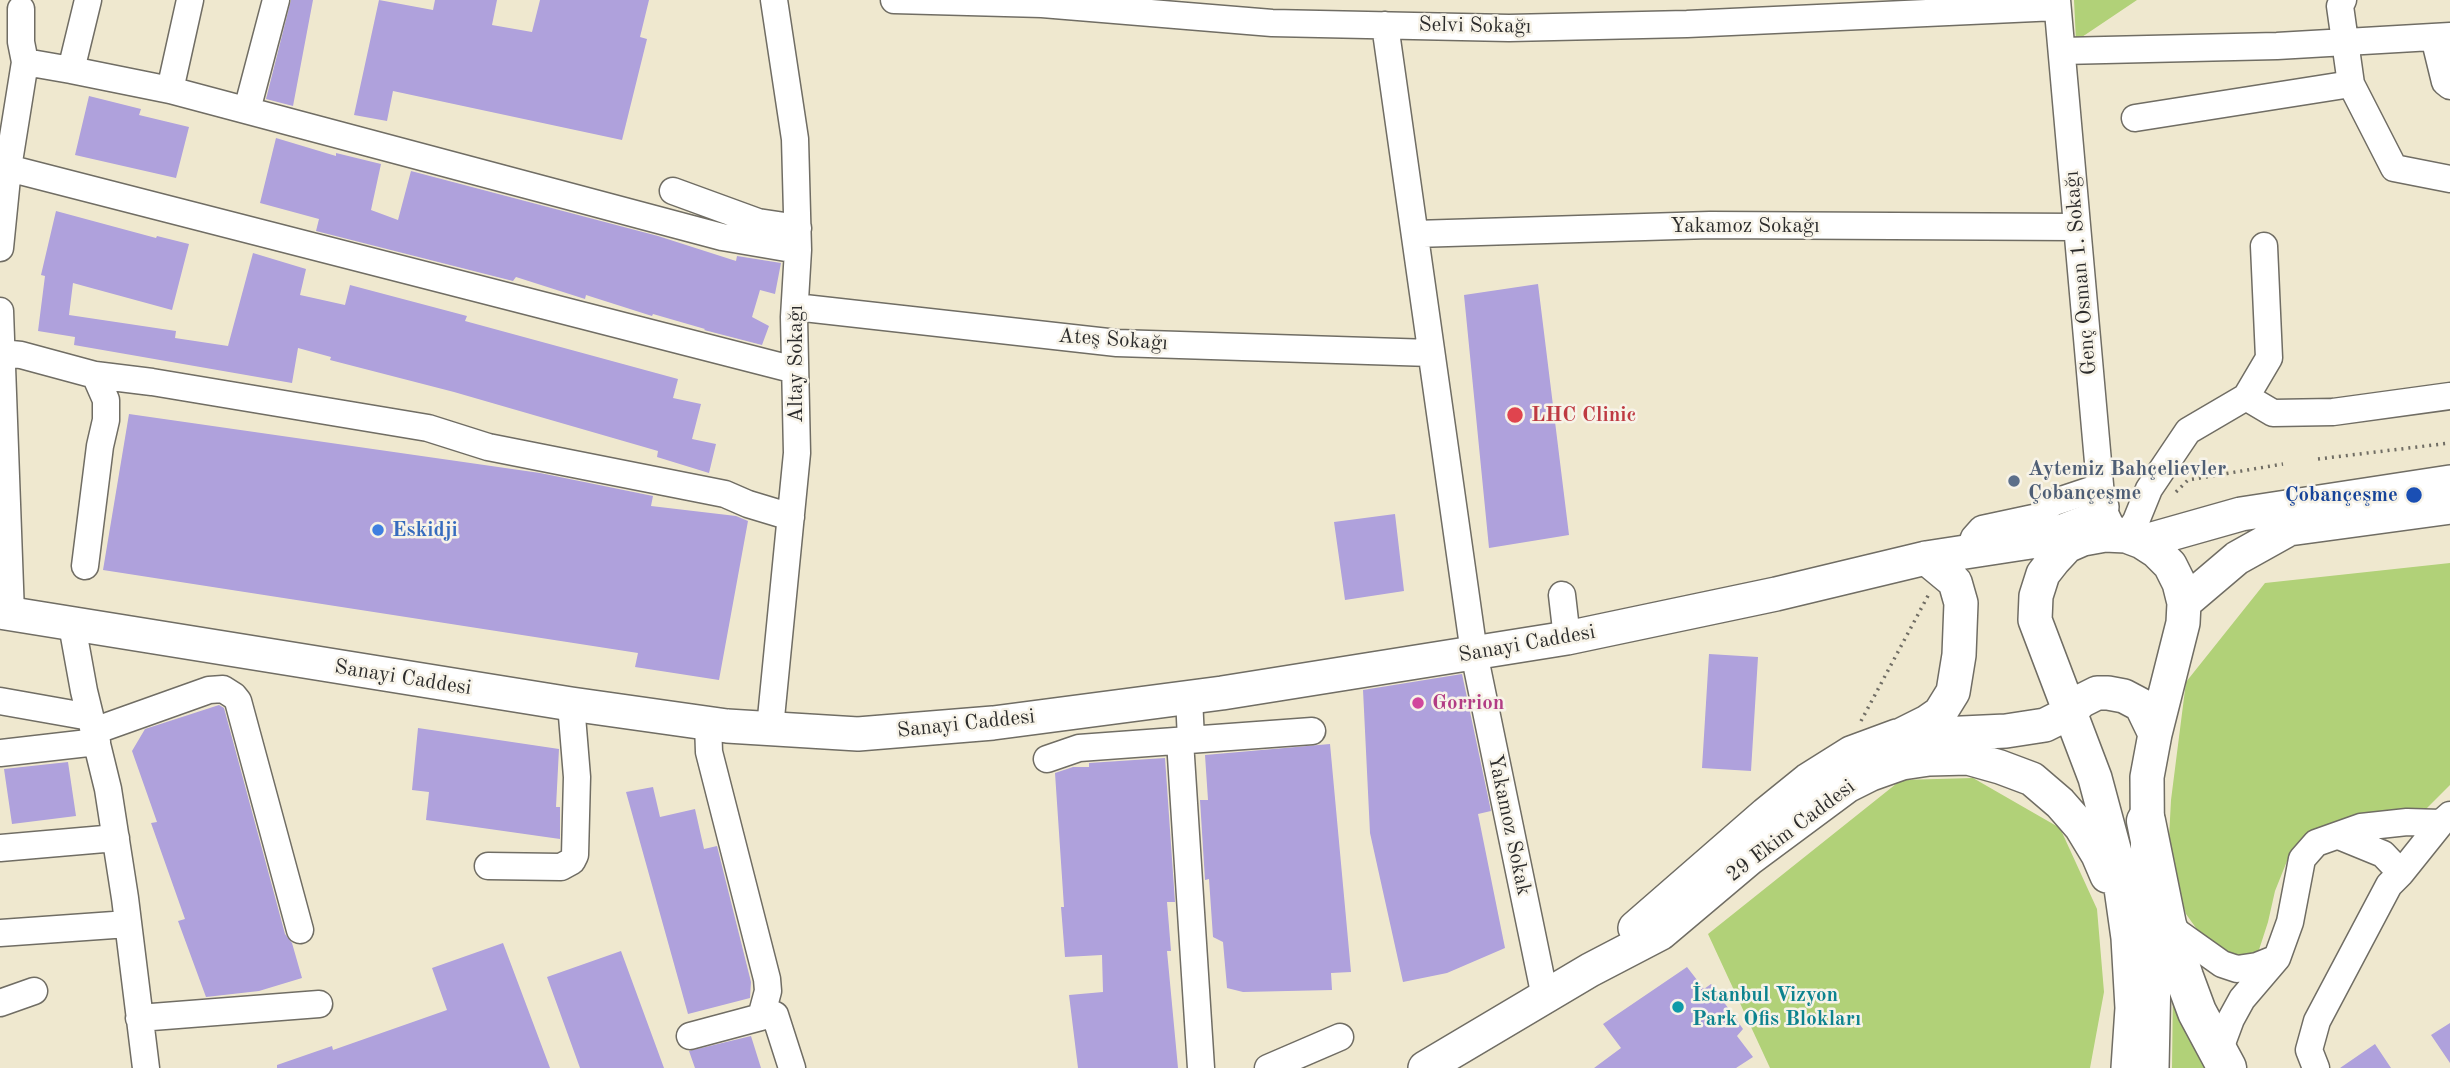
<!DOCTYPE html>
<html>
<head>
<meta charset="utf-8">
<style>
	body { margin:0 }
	canvas { display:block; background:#efe8cf }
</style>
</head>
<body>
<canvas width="2450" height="1068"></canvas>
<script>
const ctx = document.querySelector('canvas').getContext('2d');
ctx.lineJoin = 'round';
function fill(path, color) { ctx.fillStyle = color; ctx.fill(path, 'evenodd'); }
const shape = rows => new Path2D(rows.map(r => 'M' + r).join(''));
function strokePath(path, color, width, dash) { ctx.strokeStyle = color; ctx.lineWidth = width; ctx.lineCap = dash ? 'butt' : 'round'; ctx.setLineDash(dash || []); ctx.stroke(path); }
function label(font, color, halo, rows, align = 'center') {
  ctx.font = font + ' "Old Standard TT",serif'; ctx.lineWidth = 5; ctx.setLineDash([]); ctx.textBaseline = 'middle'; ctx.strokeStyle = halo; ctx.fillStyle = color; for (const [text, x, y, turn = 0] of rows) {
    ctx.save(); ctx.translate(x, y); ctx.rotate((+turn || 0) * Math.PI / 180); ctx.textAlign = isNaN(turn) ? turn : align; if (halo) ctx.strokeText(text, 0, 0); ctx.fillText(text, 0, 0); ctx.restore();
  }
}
fill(shape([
	[2074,0,2137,0,2076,41],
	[2450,563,2450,785,2421,814,2304,837,2289,856,2275,891,2268,922,2257,956,2232,961,2211,949,2186,914,2168,857,2171,800,2186,682,2265,583],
	[1973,778,2060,828,2097,909,2104,992,2090,1068,1770,1068,1708,934,1901,780],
	[2173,989,2209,1068,2172,1068]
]), '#b1d178');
fill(shape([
	[291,0,313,0,293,106,266,99],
	[379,0,433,10,435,0,497,0,492,25,532,32,540,0,649,0,640,37,647,39,622,140,393,91,387,121,354,115],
	[89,96,141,109,139,115,189,127,176,178,75,155],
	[276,138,336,156,336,153,381,164,371,210,398,220,411,171,658,236,736,261,737,256,781,263,775,294,760,290,752,317,769,326,762,345,704,330,705,329,653,314,652,316,586,295,585,299,516,277,513,281,316,231,319,219,260,203],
	[56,211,156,238,157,236,189,244,172,310,73,283,69,315,176,331,175,338,228,346,253,253,306,269,300,295,345,305,350,285,467,316,465,321,678,379,673,398,701,404,692,439,716,444,709,473,657,457,658,451,454,392,330,360,331,357,298,348,292,383,74,345,75,337,38,331,45,276,41,275],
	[1538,284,1569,535,1489,548,1464,295],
	[129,414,540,473,653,496,651,506,736,516,748,521,719,680,635,667,638,653,103,570],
	[1395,514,1404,591,1345,600,1334,522],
	[1709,654,1758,657,1751,771,1702,768],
	[1462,674,1491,811,1478,814,1505,948,1447,973,1403,982,1370,833,1363,690],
	[219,705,224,708,285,934,292,943,302,978,259,991,206,997,178,921,185,919,151,823,157,822,132,751,145,729],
	[418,728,559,749,556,807,560,807,560,839,426,820,429,792,412,790],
	[1330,744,1351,972,1331,973,1332,990,1243,992,1227,988,1223,942,1213,937,1209,879,1205,880,1200,800,1208,800,1205,755],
	[1165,758,1175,902,1167,902,1171,951,1167,951,1178,1068,1078,1068,1069,995,1103,992,1102,955,1065,957,1061,907,1064,907,1055,773,1073,767,1089,767,1089,763],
	[68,762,76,816,12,824,4,769],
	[653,787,660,817,695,809,704,849,717,846,751,982,750,998,688,1014,626,792],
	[503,943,550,1068,277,1068,277,1065,332,1046,333,1050,447,1010,432,968],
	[621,951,664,1068,580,1068,547,977],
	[1687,967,1704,989,1711,984,1743,1029,1737,1036,1753,1057,1736,1068,1594,1068,1621,1048,1603,1024],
	[2450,1023,2450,1063,2431,1035],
	[751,1036,761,1068,695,1068,689,1051],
	[2375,1044,2391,1068,2340,1068]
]), '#afa1dc');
const minor = shape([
	[894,0,1042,4,1272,23,1509,28,1687,24,2057,7],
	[2057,0,2102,507,2111,526,2126,536,2136,521,2149,489,2188,431,2246,397,2269,358,2264,246],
	[2343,0,2340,6,2351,84,2394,168,2450,179],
	[21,9,21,42,25,62],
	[1385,25,1474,653,1545,997],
	[2434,37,2445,82,2450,86],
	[2062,51,2277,46,2450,36],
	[71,70,170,90,722,237,798,250],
	[170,90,190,0],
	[247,110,276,0],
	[2135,118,2351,84],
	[8,168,795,370],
	[673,191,758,222,798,228],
	[1415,234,1710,225,2076,227],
	[0,248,8,168,25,62,71,70,88,0],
	[795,307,1117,343,1431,353],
	[0,311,11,614],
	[1,353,21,355,95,375,106,400,106,420,100,446,85,566],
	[95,375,152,382,428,428,488,447,725,494,748,504,791,517],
	[2246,397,2273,413,2333,412,2450,396],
	[1969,551,1974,538,1982,529,2038,517,2052,503,2100,487],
	[1562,595,1567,638],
	[72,625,84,691,108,789,125,898,146,1068],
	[1189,697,1191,740],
	[0,701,90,717],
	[770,728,797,453,794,317,798,250,795,139,774,0],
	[94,731,209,690,223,689,234,696,238,701,300,930],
	[1180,741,1201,1068],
	[0,753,97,742],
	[1047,759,1079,748,1312,731],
	[2339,836,2383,854,2401,873],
	[0,848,116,838],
	[488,866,561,867,572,861,575,855,577,777,571,704],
	[2167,925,2222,964,2237,969,2257,966,2277,958],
	[0,933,128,924],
	[0,1003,34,991],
	[764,1010,775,1015,792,1068],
	[139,1018,319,1004],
	[690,1036,761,1017,768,991,767,979,709,752,708,723],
	[2218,1054,2231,1019,2242,999,2277,958,2290,922,2302,859,2316,843,2361,827,2407,822,2441,823],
	[1268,1068,1340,1037],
	[2316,1068,2309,1050,2317,1021,2389,885,2401,873,2441,823,2450,815]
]);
const major = shape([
	[2142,542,2241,514,2450,482],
	[2184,603,2237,558,2289,529,2450,507],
	[0,612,571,704,727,726,858,734,993,723,1222,693,1567,638,1776,594,1926,558,2037,541,2089,521,2102,507],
	[1903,734,1927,722,1940,713,1953,692,1959,655,1961,603,1955,582,1926,558],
	[1635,928,1766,814,1808,780,1851,753,1897,736,2006,731,2045,725,2069,713,2081,701,2097,693,2108,693,2124,696,2141,705,2155,734],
	[1425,1068,1590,970,1661,933,1750,858,1847,786,1871,774,1902,763,1929,759,1968,758,2000,767,2032,779,2060,803,2081,827,2098,855,2107,876],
	[2128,1068,2132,1008,2128,938,2117,860,2095,778,2035,620,2036,596,2043,574,2054,560,2067,546,2083,539,2105,535,2126,536,2142,542,2156,551,2170,565,2179,583,2184,603,2183,623,2155,734,2147,777,2148,909,2154,974,2152,1068]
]);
const highway = shape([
	[2146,821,2167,925,2184,977,2197,1012,2227,1068]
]);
strokePath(minor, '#706d64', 29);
strokePath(major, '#706d64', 36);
strokePath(highway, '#706d64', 41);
strokePath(shape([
	[2318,459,2450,443],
	[2176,492,2188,480,2283,464],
	[1861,721,1930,592]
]), '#706d64', 3.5, [2, 5]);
strokePath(minor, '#fff', 26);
strokePath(major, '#fff', 33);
strokePath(highway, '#fff', 38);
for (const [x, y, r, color] of [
	[1515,415,9,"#e0444e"],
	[2014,481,7,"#5c6f8a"],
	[2414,495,9,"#1a4fb4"],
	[378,530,7,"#3f7fe0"],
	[1418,703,7,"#d1479c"],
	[1678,1007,7,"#0f9aa8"]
]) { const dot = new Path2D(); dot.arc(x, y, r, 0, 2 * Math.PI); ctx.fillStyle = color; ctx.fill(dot); strokePath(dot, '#f7f3e8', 2.5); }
label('21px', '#2b2b2b', '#f7f3e8', [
	["Selvi Sokağı",1475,26,1],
	["Yakamoz Sokağı",1745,226],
	["Genç Osman 1. Sokağı",2081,273,-95],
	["Ateş Sokağı",1113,340,4],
	["Altay Sokağı",796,364,-90],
	["Sanayi Caddesi",1527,644,-10],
	["Sanayi Caddesi",403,678,9],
	["Sanayi Caddesi",966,724,-6],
	["Yakamoz Sokak",1509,825,78],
	["29 Ekim Caddesi",1791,831,-37]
]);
label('bold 21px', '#be3a42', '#f7f3e8', [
	["LHC Clinic",1531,415]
], 'left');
label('bold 21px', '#4e5e75', '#f7f3e8', [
	["Aytemiz Bahçelievler",2028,469],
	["Çobançeşme",2028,493]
], 'left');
label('bold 21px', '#164399', '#f7f3e8', [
	["Çobançeşme",2398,495]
], 'right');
label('bold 21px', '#366cbe', '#f7f3e8', [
	["Eskidji",392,530]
], 'left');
label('bold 21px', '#b23c85', '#f7f3e8', [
	["Gorrion",1432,703]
], 'left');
label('bold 21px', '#0d838f', '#f7f3e8', [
	["İstanbul Vizyon",1692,995],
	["Park Ofis Blokları",1692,1019]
], 'left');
</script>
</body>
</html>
